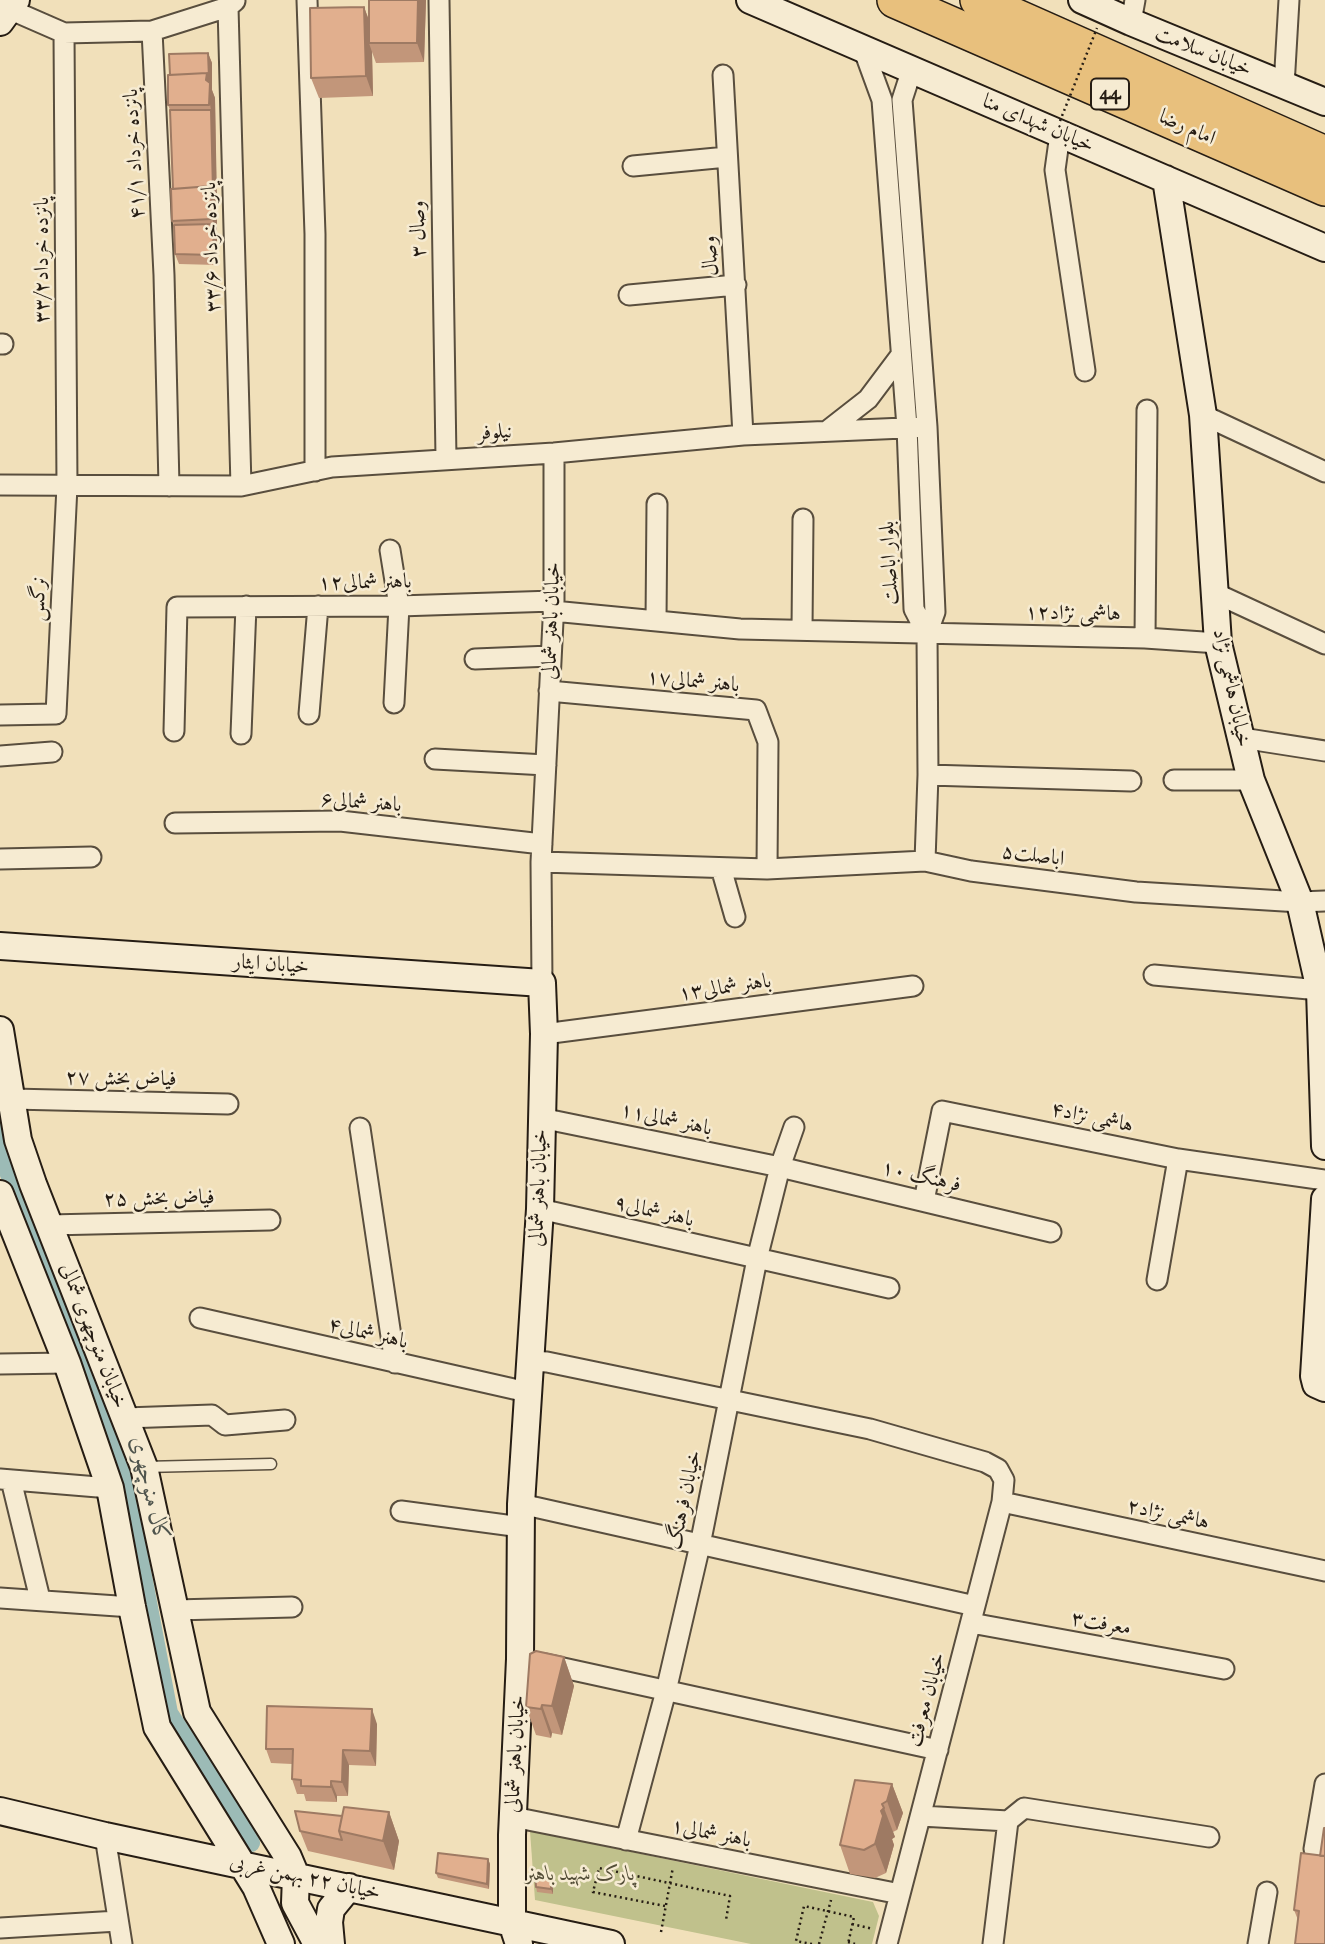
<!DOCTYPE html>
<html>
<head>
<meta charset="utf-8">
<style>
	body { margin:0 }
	canvas { display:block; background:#f1e0ba }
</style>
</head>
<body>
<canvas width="1325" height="1944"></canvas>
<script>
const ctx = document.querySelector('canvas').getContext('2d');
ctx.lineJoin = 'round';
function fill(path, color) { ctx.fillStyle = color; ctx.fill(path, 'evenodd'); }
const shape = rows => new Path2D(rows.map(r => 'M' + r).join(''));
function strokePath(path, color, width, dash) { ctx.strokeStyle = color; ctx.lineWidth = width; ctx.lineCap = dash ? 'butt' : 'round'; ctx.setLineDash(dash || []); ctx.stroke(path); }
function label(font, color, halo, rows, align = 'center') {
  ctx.font = font + ' "IM FELL Great Primer",Amiri,serif'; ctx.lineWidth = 5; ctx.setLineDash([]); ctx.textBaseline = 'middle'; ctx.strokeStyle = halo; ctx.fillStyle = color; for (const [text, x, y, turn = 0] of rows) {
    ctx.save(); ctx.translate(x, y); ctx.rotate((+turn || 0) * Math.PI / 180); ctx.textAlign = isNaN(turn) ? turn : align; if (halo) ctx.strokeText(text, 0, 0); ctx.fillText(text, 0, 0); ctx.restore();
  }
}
fill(shape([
	[530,1831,873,1902,879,1916,872,1944,751,1944,535,1900]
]), '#c0c18c');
strokePath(shape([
	[0,1130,7,1169,26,1220,39,1245,121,1460,169,1713,237,1817,251,1843]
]), '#9cbbb6', 18);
const lane = shape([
	[144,1467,271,1464]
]);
const street = shape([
	[307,0,315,234,315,471],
	[439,0,446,458],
	[228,7,241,486],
	[9,9,64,33,152,31,228,7,235,1],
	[1131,22,1135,0],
	[152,31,164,275,169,486],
	[863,48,882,100,907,427,914,609,927,634],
	[912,69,902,100,927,427,935,612,927,634,928,775,925,861],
	[723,75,743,435],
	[1284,86,1289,0],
	[1060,134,1055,170,1085,371],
	[633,166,727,157],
	[629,295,736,285],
	[0,344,3,344],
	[1203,415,1325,472],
	[827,431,868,399,901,355],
	[0,485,241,486,332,467,554,453,743,435,927,427],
	[390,550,399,606,394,703],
	[1215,593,1325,644],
	[553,611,740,629,1145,638,1218,643],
	[656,621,657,504],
	[802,630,803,519],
	[1145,638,1147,410],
	[475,659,551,656],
	[549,691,756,710,768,742,767,869],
	[309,714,318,606],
	[0,715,56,714,67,486,64,33],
	[174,731,177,607,399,606,554,601],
	[241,734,246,606],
	[1242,738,1325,751],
	[0,756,52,752],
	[435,759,546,765],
	[928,775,1131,781],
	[1174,780,1251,780],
	[175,823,340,821,542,844],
	[0,859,91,857],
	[541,862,767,869,925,861,971,871,1136,892,1300,902,1325,901],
	[721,868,735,917],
	[1154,975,1320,990],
	[542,983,541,862,554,601,554,453],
	[544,1034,913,986],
	[12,1099,228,1104],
	[541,1118,780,1167,1051,1232],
	[360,1128,395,1363],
	[924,1201,942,1111,1178,1159,1325,1180],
	[540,1209,889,1288],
	[49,1225,270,1220],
	[1157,1280,1178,1159],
	[200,1318,527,1392],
	[529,1361,547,1362,870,1429,985,1462,998,1469,1004,1480,1002,1502,887,1944],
	[0,1364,67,1363],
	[125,1418,212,1415,225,1425,285,1420],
	[0,1479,110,1488],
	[11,1480,40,1599],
	[1002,1502,1325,1571],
	[521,1504,975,1606],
	[401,1511,521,1527],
	[0,1598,132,1607],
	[175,1610,292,1607],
	[971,1623,1224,1669],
	[545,1664,938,1750],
	[921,1816,1008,1821],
	[513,1817,900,1894],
	[105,1836,122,1944],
	[626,1840,666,1691,700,1545,757,1259,780,1167,794,1127],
	[1314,1849,1325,1784],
	[0,1928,118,1921],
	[993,1944,1008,1821,1024,1808,1209,1837],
	[1258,1944,1267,1892]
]);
const secondary = shape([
	[750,0,1325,248],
	[1082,0,1131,22,1325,102],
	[0,22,16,0],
	[1166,179,1203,415,1218,643,1251,780,1300,902,1320,990,1325,1146],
	[0,946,542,983,544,1034,540,1209,521,1504,520,1659,512,1835,512,1923,519,1944],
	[0,1030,18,1140,33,1184,144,1467,197,1712,288,1857,296,1876,295,1903,317,1944],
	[0,1194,67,1363,110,1488,132,1607,157,1727,256,1887,281,1944],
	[1325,1199,1314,1376,1316,1384,1325,1388],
	[0,1811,105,1836,611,1944],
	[331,1944,329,1922,331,1909,349,1887]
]);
const highway = shape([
	[895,0,1325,188],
	[978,0,1325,154]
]);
strokePath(lane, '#594e3e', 13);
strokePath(street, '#594e3e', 23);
strokePath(secondary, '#261d14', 30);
strokePath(highway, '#261d14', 38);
strokePath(shape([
	[665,1906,593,1892,599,1868,730,1896,726,1920],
	[852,1924,873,1929],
	[661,1932,673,1867],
	[848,1942,855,1944],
	[812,1944,796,1941,804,1906,854,1917,848,1944],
	[819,1944,831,1900]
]), '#261d14', 2.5, [2, 3.5]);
strokePath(lane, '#f6ebd2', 10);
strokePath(street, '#f6ebd2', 19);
strokePath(secondary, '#f6ebd2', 26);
strokePath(highway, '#e8c07d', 35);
strokePath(shape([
	[1060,121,1097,28]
]), '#261d14', 2.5, [2, 3.5]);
fill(shape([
	[426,0,424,62,376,63,372,52,373,96,319,98,311,78,364,7,369,20],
	[208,53,212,63,212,90,215,98,217,234,217,265,179,264,175,254,174,225,172,221,173,189,170,110,168,105,170,75],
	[564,1657,574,1686,562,1735,552,1733,551,1738,536,1735,526,1707],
	[377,1724,376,1766,349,1765,348,1796,337,1796,337,1802,306,1801,304,1794,297,1794,292,1779,292,1764,271,1763,266,1749],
	[892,1784,903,1813,897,1830,893,1832,895,1837,892,1839,894,1845,886,1873,875,1878,850,1874,840,1845],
	[389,1812,399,1841,394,1870,308,1851,300,1831,342,1816],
	[1320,1856,1325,1944,1298,1920,1294,1910],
	[488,1859,490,1864,489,1889,438,1878,436,1873],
	[553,1879,553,1894,537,1892,536,1887]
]), '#c2967a');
fill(shape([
	[418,0,426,0,424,62,417,43],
	[364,7,371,26,369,43,372,52,373,96,366,76],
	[208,53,212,63,212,90,215,98,217,201,213,191,211,110,206,80],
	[211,186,217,201,217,265,213,255,214,224,212,219],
	[564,1657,574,1686,562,1735,552,1706],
	[542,1705,552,1733,551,1738,541,1709],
	[372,1709,377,1724,376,1766,370,1751],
	[343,1750,349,1765,348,1796,342,1782],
	[331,1781,337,1796,337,1802,331,1787],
	[892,1784,903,1813,897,1830,887,1801],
	[884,1808,895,1837,892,1839,894,1845,886,1873,875,1844,881,1811],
	[389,1812,399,1841,394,1870,383,1841],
	[488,1859,490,1864,489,1889,487,1884],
	[551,1874,553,1879,553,1894,551,1889]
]), '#9e7a63');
const building = shape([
	[369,0,418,0,417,43,369,43,369,0],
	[364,7,366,76,311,78,310,8,364,7],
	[208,53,209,78,207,73,170,75,169,54,208,53],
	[207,73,206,80,210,83,209,105,168,105,168,75,207,73],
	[170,110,211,110,213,191,211,186,173,189,170,110],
	[211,186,212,219,172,221,171,189,211,186],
	[214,224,213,255,175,254,174,225,214,224],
	[536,1651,564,1657,552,1706,542,1705,541,1709,526,1707,530,1654,536,1651],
	[267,1706,372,1709,370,1751,343,1750,342,1782,331,1781,331,1787,301,1786,301,1780,292,1779,293,1749,266,1749,267,1706],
	[855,1780,892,1784,887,1801,882,1804,884,1808,881,1811,883,1816,875,1844,864,1850,840,1845,855,1780],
	[344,1807,389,1812,383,1841,339,1831,344,1807],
	[295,1811,342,1816,339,1831,342,1840,300,1831,295,1811],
	[1324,1828,1325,1828,1325,1856,1320,1856,1324,1828],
	[438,1853,488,1859,487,1884,436,1873,438,1853],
	[1301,1853,1325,1856,1325,1944,1295,1944,1299,1911,1294,1910,1301,1853],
	[535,1872,551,1874,551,1889,536,1887,535,1872]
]);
fill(building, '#e1af8e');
strokePath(building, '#9e7a63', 2);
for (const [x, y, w] of [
	[1110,94,38]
]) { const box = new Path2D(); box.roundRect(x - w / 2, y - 15.5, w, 31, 5); ctx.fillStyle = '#f6ebd2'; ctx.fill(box); strokePath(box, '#261d14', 2); }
label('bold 19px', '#261d14', null, [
	["44",1110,94]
]);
label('21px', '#261d14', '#f6ebd2', [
	["خیابان سلامت",1203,52,22],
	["خیابان شهدای منا",1038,124,23],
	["امام رضا",1187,128,24],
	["پانزده خرداد ۴۱/۱",135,154,-93],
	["وصال ۳",419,229,-91],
	["پانزده خرداد ۳۳/۶",212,247,-92],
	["وصال",711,256,-94],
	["پانزده خرداد۳۳/۲",43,260,-90],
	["نیلوفر",495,433,-3],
	["بلوار اباصلت",890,563,-93],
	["باهنر شمالی۱۲",365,583,-1],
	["نرگس",39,599,-87],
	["هاشمی نژاد۱۲",1073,614,1],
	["خیابان باهنر شمالی",552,621,-88],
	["باهنر شمالی۱۷",693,682,5],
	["خیابان هاشمی نژاد",1231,688,78],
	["باهنر شمالی۶",361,803,4],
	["اباصلت۵",1033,856,7],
	["خیابان ایثار",271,965,4],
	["باهنر شمالی۱۳",725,988,-8],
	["فیاض بخش ۲۷",121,1079,1],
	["هاشمی نژاد۴",1092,1118,12],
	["باهنر شمالی۱۱",666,1120,12],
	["فرهنگ ۱۰",921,1177,13],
	["خیابان باهنر شمالی",539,1188,-88],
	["فیاض بخش ۲۵",159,1199,-1],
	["باهنر شمالی۹",654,1212,13],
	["باهنر شمالی۴",368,1334,13],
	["خیابان منوچهری شمالی",93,1336,69],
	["خیابان فرهنگ",685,1500,-78],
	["هاشمی نژاد۲",1168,1515,12],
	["معرفت۳",1101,1624,10],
	["خیابان معرفت",927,1700,-75],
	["خیابان باهنر شمالی",516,1754,-87],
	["باهنر شمالی۱",711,1834,11],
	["خیابان ۲۲ بهمن غربی",305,1878,12]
]);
label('italic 21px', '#544e38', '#f6ebd2', [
	["پارک شهید باهنر",580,1875]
]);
label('italic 23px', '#4f544d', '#f6ebd2', [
	["کال منوچهری",149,1490,77]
]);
</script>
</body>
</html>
